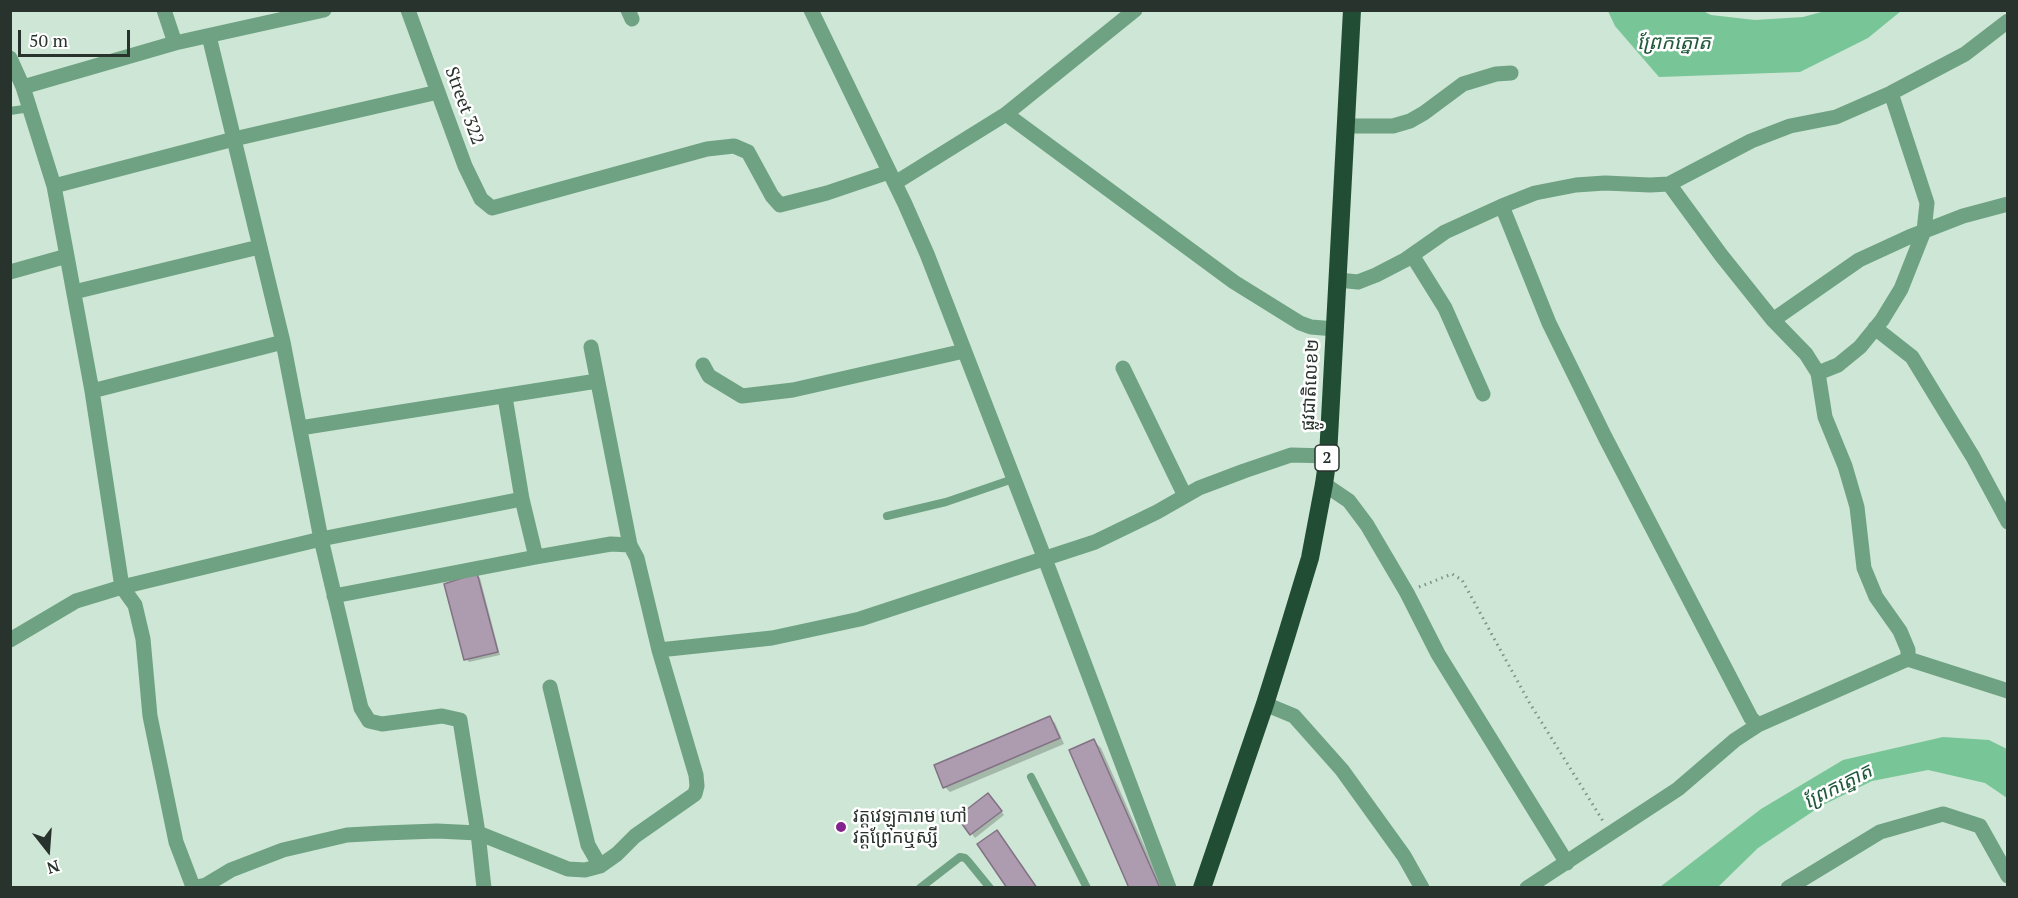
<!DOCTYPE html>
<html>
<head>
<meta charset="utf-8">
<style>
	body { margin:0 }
	#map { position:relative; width:2018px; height:898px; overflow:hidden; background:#cde6d5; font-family:"PT Serif",serif }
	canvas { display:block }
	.frame { position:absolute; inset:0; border:12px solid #29332d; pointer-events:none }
	.north { position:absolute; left:18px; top:820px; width:60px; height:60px; -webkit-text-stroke:4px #fff; paint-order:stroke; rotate:163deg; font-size:16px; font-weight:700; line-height:24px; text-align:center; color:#29332d }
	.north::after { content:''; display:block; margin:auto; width:21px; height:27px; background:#29332d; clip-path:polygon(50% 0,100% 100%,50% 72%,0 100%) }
	.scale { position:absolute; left:18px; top:30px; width:112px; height:27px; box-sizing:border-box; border:3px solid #29332d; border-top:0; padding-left:8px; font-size:18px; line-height:21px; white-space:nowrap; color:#29332d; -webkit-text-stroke:4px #fff; paint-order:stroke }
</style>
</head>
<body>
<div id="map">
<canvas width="2018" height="898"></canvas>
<div class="frame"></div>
<div class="north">N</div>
<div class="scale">50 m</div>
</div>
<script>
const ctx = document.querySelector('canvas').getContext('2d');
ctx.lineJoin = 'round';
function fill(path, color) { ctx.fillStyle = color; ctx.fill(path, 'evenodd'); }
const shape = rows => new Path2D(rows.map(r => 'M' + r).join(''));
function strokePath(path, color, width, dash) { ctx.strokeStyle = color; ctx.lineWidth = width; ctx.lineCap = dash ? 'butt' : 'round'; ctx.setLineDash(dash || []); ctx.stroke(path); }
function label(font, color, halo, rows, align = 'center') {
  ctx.font = font + ' "PT Serif","Noto Sans Khmer",serif'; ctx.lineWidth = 5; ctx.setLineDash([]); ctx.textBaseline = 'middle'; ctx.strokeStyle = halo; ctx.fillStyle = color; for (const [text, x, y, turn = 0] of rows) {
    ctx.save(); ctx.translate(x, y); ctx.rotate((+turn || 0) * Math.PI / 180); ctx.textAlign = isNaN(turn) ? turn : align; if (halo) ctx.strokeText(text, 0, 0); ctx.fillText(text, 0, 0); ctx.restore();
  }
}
fill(shape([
	[1608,11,1703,11,1711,15,1755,20,1803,17,1825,11,1901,11,1868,38,1800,72,1659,77,1615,26],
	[1943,737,1989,740,2007,749,2007,798,1985,783,1928,770,1872,781,1821,806,1758,848,1718,887,1660,887,1761,809,1843,760]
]), '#78c697');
fill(shape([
	[477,575,480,578,500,655,469,662,466,659],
	[1050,718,1055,723,1064,744,950,792,945,787],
	[1094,741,1101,748,1163,888,1131,888],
	[991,798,1004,815,975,838,959,817]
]), '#0003');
const building = shape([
	[477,573,498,652,464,660,444,584,477,573],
	[1050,716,1060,738,943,788,934,765,1050,716],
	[1094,739,1160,888,1129,888,1069,750,1094,739],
	[988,793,1002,811,970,835,957,817,988,793],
	[997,830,1037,888,1007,888,977,844,997,830]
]);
fill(building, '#ad9baf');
strokePath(building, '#837184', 1.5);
strokePath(shape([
	[1419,587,1452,574,1462,580,1529,702,1603,821]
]), '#7f9185', 3, [1.5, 4.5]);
strokePath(shape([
	[10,111,30,108],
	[887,516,946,502,1013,479],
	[1031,777,1087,888],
	[920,888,960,857,965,858,968,861,990,888]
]), '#6ea282', 8);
strokePath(shape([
	[164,10,175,43],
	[408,10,465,166,481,199,492,208,707,149,734,146,748,152,772,196,780,205,827,193,889,172],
	[628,10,632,19],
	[811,10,905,204,927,254,1048,567,1169,888],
	[209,36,283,342,321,539,361,708,369,721,382,724,442,716,460,720,478,833,484,888],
	[10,58,23,87,54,186,92,391,122,587,135,605,143,639,150,716,176,842,192,884,197,887,206,885,231,870,283,850,347,835,383,833,437,831,478,833,568,869,585,870,600,866,617,854,635,836,695,794,697,786,696,775,659,650,637,558,630,545,591,347],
	[23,87,175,43,324,10],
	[1006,114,1234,282,1300,323,1311,327,1335,329],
	[1345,126,1393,126,1410,121,1424,113,1463,84,1496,74,1511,73],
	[895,183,1006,114,1135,10],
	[1669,184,1721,255,1773,320,1806,354,1818,373,1825,417,1845,466,1857,507,1864,568,1876,597,1900,631,1908,650,1908,659],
	[54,186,234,139,438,92],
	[1502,206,1549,323,1605,437,1751,718,1758,725],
	[1412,255,1445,308,1483,394],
	[10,272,67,256],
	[1338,280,1358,282,1376,275,1405,260,1445,232,1502,206,1535,193,1576,185,1605,183,1650,185,1669,184,1751,141,1790,126,1836,117,1891,93,1965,54,2008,21],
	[74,292,259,247],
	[1773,320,1859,260,1909,237,1963,216,2008,204],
	[1875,328,1912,357,1973,457,2008,522],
	[703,365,709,376,742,396,793,390,964,351],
	[1123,368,1185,496],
	[1818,373,1838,365,1860,347,1882,320,1901,289,1924,231,1927,203,1891,93],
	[92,391,283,342],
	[505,397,522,499,536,557],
	[300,428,597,381],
	[1324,484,1349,501,1367,525,1407,593,1438,654,1567,863],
	[334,596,536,557,611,544,630,545],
	[10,640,76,601,122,587,321,539,522,499],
	[659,650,772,638,860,619,1095,542,1157,512,1199,488,1244,471,1291,455,1328,456],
	[550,687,588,845,600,866],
	[1265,704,1294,716,1342,770,1404,856,1422,888],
	[1527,888,1678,789,1735,740,1758,725,1908,659,2008,691],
	[1788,888,1880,832,1943,814,1980,826,2008,876]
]), '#6ea282', 15);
strokePath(shape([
	[1202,888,1265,704,1286,637,1310,558,1324,484,1328,456,1352,10]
]), '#214d34', 18);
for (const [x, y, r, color] of [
	[841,827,6,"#84238d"]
]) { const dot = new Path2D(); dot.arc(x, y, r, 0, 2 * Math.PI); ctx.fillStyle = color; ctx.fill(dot); strokePath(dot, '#fff', 2); }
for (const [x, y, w] of [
	[1327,458,24]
]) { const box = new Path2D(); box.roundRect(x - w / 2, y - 13, w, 26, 4.5); ctx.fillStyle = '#fff'; ctx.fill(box); strokePath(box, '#29332d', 1.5); }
label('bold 16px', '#29332d', null, [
	["2",1327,458]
]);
label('18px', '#29332d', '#fff', [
	["Street 322",464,106,70],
	["ផ្លូវជាតិលេខ២",1311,385,-87]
]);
label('18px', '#29332d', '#fff', [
	["វត្តវេឡុការាម ហៅ",853,817],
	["វត្តព្រែកឬស្សី",853,838]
], 'left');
label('italic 20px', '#215a3b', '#fff', [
	["ព្រែកត្នោត",1674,43],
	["ព្រែកត្នោត",1838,787,-27]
]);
</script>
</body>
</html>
